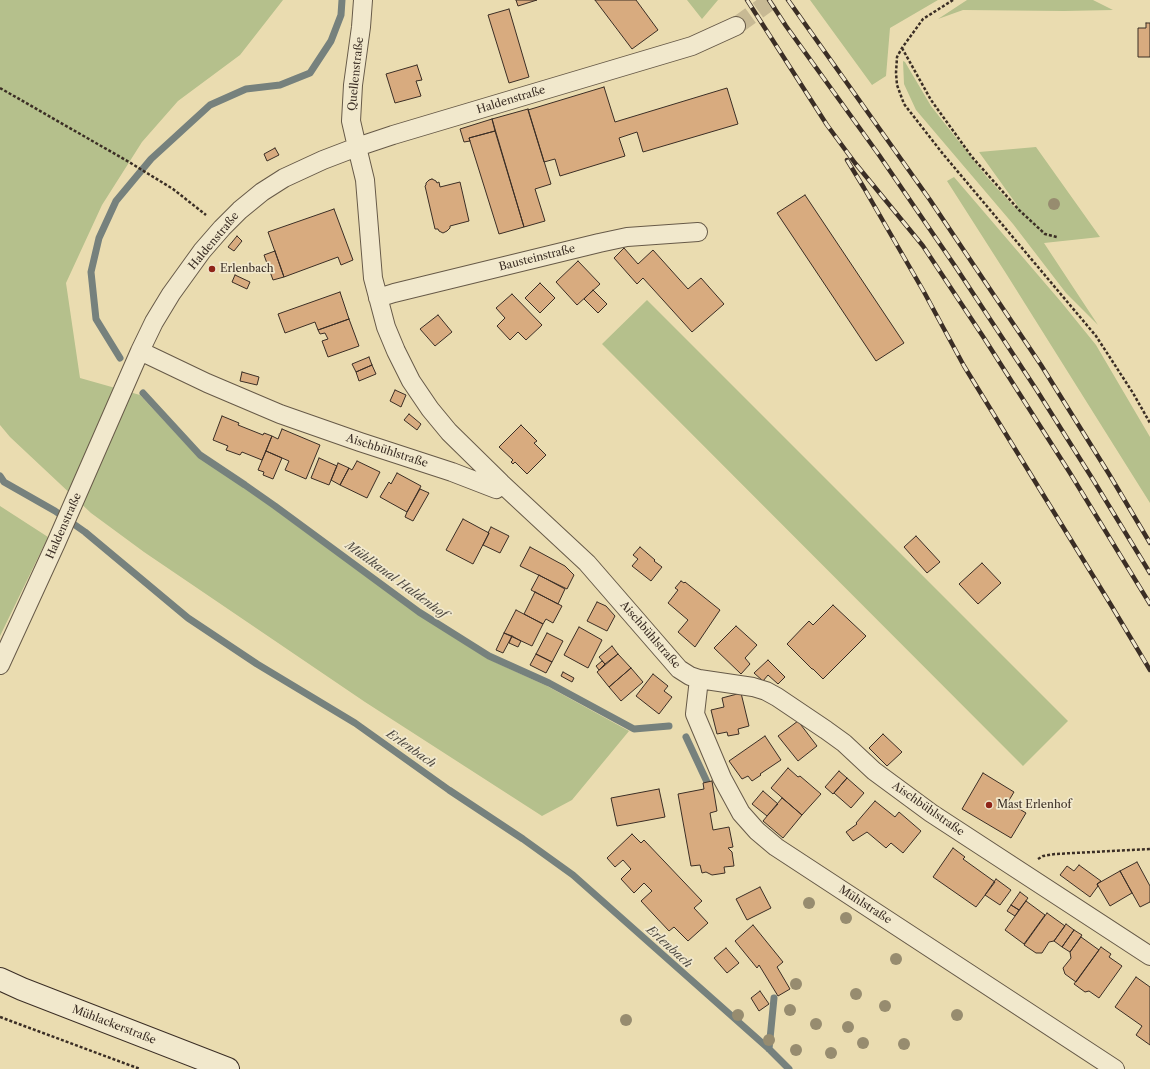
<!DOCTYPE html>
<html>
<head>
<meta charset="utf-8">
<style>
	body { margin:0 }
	canvas { display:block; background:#eadcb0 }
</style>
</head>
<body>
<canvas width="1150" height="1069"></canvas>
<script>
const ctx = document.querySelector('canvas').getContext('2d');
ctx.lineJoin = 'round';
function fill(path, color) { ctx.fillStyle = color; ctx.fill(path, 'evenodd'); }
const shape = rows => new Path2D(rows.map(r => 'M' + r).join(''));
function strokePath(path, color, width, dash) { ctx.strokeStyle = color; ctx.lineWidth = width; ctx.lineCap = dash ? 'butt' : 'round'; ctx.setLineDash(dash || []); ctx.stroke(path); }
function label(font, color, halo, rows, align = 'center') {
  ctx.font = font + ' "Libre Caslon Text",serif'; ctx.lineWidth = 3.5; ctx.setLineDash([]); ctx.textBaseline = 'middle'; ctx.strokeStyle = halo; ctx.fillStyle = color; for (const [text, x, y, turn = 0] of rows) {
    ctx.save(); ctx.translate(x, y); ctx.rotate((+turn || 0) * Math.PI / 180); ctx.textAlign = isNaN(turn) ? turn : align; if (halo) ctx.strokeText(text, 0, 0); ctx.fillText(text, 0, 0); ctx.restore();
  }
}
fill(shape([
	[0,0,283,0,240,55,178,101,142,142,102,205,66,283,80,378,140,395,198,457,244,487,417,614,488,659,547,686,629,731,572,800,542,816,365,702,144,552,91,513,10,437,0,425],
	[687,0,718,0,702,19],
	[810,0,938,0,890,28,886,76,872,85],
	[967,0,1093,0,1113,10,1064,11,963,10,938,19],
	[903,61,905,62,931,106,986,176,1016,209,1017,205,979,152,1036,147,1100,237,1044,243,1098,325,1066,293,1013,224,916,110,904,84],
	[954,177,1062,303,1096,345,1150,437,1150,503,1007,275,947,181],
	[647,300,1068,721,1023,766,602,344],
	[0,506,48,537,0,636]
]), '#b5c08c');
strokePath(shape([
	[120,358,96,319,91,272,99,238,116,201,151,159,210,105,246,89,280,85,310,73,331,41,341,15,342,0],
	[143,393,200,455,245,485,275,506,419,612,489,656,549,683,634,729,669,726],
	[0,476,4,482,55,511,85,532,188,618,257,664,355,723,449,790,523,839,573,875,769,1049,789,1069],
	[686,737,707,782],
	[769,1049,774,998]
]), '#76817d', 7);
const building = shape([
	[516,0,537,0,518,6,516,0],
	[595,0,636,0,658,30,632,49,595,0],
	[509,9,529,77,509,83,488,15,509,9],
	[1146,23,1150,23,1150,57,1138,57,1138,28,1146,28,1146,23],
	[417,65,422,80,416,81,421,96,395,103,386,74,417,65],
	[604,87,615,122,727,88,738,124,643,152,637,132,619,138,625,156,560,176,555,159,544,162,528,110,604,87],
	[528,109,551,184,535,189,545,221,524,227,492,119,528,109],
	[492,119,495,131,469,138,470,141,464,142,460,129,492,119],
	[495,131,524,227,499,234,469,138,495,131],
	[275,148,279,155,267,161,264,154,275,148],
	[432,179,436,181,437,183,439,182,440,187,460,182,469,221,450,226,450,228,447,231,443,233,439,231,438,229,435,229,425,186,426,185,426,183,429,180,432,179],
	[805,195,904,343,876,361,777,213,805,195],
	[334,209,353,260,341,265,338,257,284,277,268,232,334,209],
	[237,236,242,241,234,251,228,247,237,236],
	[624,248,638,264,653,250,688,289,701,278,724,304,692,332,643,278,637,284,614,258,624,248],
	[275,251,284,277,273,280,264,255,275,251],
	[578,261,600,284,577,305,556,282,578,261],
	[235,275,250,282,247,289,232,282,235,275],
	[540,283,555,298,540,313,525,298,540,283],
	[593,290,607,304,598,313,584,299,593,290],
	[340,292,349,319,318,330,315,322,285,333,278,314,340,292],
	[512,294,542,325,526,340,518,332,510,340,497,326,505,318,496,308,512,294],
	[438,315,452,332,435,346,420,329,438,315],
	[349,319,359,346,328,357,322,341,328,339,325,333,320,334,318,330,349,319],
	[369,357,372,365,356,372,352,364,369,357],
	[372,365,376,374,359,381,356,372,372,365],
	[242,372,259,377,257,385,240,381,242,372],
	[395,390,406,395,401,407,390,401,395,390],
	[409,414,421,424,417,430,404,420,409,414],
	[222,416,239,423,238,425,263,435,264,433,272,436,262,460,242,452,240,455,226,450,228,446,213,440,222,416],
	[521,425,537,441,534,443,546,455,527,474,515,462,513,464,511,462,513,460,499,447,521,425],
	[282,429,320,445,306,479,285,470,289,461,266,451,272,436,278,439,282,429],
	[266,451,282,458,273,479,263,475,264,472,258,470,266,451],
	[319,458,337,466,329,485,311,478,319,458],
	[357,461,380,472,367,498,340,485,349,468,352,470,357,461],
	[338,463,349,468,340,485,331,480,338,463],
	[397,473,421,486,407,512,380,497,389,482,391,484,397,473],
	[420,489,429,493,413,521,405,517,407,512,420,489],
	[463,519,489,533,473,564,446,550,463,519],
	[491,527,509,536,500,553,483,545,489,533,488,533,491,527],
	[916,536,940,562,927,573,904,547,916,536],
	[530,547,565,566,574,575,567,589,520,566,530,547],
	[640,547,655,560,654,561,662,567,651,581,632,566,638,559,633,555,640,547],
	[982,563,1001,583,978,604,959,584,982,563],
	[539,575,565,589,558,604,531,590,539,575],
	[681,581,684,583,685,582,720,610,695,647,678,632,688,620,668,603,678,590,675,588,681,581],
	[535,592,562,606,553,623,546,619,543,624,524,614,535,592],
	[597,602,606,606,615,616,607,631,587,621,597,602],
	[833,605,866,636,823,679,813,669,812,669,787,644,809,621,813,625,833,605],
	[516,610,543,624,532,646,504,633,516,610],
	[736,626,757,645,745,658,750,664,741,674,714,648,736,626],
	[579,627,602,640,588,668,564,655,579,627],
	[504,633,512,636,503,653,496,650,504,633],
	[547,633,563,641,552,662,536,654,547,633],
	[512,636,521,641,518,647,509,643,512,636],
	[612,646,618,654,605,664,599,657,612,646],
	[536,654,552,662,546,673,530,665,536,654],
	[618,654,631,668,609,687,597,672,618,654],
	[768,660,785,677,778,684,768,675,763,681,754,673,768,660],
	[602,661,605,664,599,670,596,666,602,661],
	[631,668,643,682,621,701,609,687,631,668],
	[563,672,574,678,572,682,561,676,563,672],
	[653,674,668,686,664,691,672,697,659,714,636,696,653,674],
	[741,693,749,726,738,729,739,734,728,736,727,732,717,734,711,710,724,707,722,698,741,693],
	[798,721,817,746,798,761,778,736,798,721],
	[883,734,902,752,887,766,869,748,883,734],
	[765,736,781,760,760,774,761,775,752,781,748,776,742,779,729,761,765,736],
	[788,768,798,777,800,776,821,794,802,815,771,788,788,768],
	[839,771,847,778,833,794,825,787,839,771],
	[983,773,1014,792,1008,802,1026,813,1011,838,962,809,983,773],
	[847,778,864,793,851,808,834,793,847,778],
	[712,781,717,811,710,813,713,830,729,827,733,847,728,848,732,852,734,866,724,867,725,873,712,875,706,872,702,873,700,865,691,866,678,794,704,789,703,783,712,781],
	[659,789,665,817,617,826,611,798,659,789],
	[763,791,778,804,767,816,752,804,763,791],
	[782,798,802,815,783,838,763,821,782,798],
	[875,801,895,817,899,812,921,831,903,853,891,843,886,848,867,832,853,841,846,832,857,824,856,823,875,801],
	[632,834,641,843,644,840,702,901,694,908,708,923,688,941,674,927,669,931,641,901,652,891,644,883,634,893,621,879,631,869,623,860,615,867,607,858,632,834],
	[953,848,965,857,963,859,995,882,976,907,933,877,953,848],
	[1137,862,1150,886,1150,902,1140,907,1120,871,1137,862],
	[1079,865,1101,881,1097,884,1098,886,1090,897,1060,875,1067,866,1074,871,1079,865],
	[1120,871,1132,893,1110,906,1097,884,1120,871],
	[996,879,1011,890,1000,905,985,895,996,879],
	[760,887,771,908,747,920,736,899,760,887],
	[1020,892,1028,898,1019,910,1011,905,1020,892],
	[1026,901,1045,915,1024,944,1005,930,1026,901],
	[1011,905,1019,910,1015,916,1007,911,1011,905],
	[1047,913,1065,926,1054,941,1049,942,1042,953,1036,953,1024,945,1047,913],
	[1066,924,1074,930,1062,947,1054,941,1066,924],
	[753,925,783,962,777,967,790,989,778,996,759,965,757,968,735,941,753,925],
	[1074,930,1082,935,1070,952,1062,947,1074,930],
	[1081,937,1099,950,1076,982,1065,974,1063,968,1071,958,1070,952,1081,937],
	[1101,947,1111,954,1109,957,1122,966,1099,998,1089,991,1085,992,1074,984,1101,947],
	[726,948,739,963,727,973,714,958,726,948],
	[1136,977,1150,987,1150,1045,1136,1035,1142,1026,1115,1007,1136,977],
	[760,991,769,1004,759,1011,751,998,760,991]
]);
fill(building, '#d8ab7f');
strokePath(building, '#3b2e25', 1);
strokePath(shape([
	[736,26,772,0]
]), '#c7b994', 18, [18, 9]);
const minor = shape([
	[363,0,361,27,353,85,351,121,357,147,365,180,373,278,386,327,396,351,411,381,430,409,449,432,501,483,587,563,679,669,690,676,699,679,753,687,766,691,777,697,826,730,844,743,874,771,931,813,1150,956],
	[378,298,394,293,599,243,627,237,698,232],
	[140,351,207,383,280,414,360,442,452,472,496,489,501,483],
	[0,665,56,543,140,351,154,322,171,294,202,251,222,228,240,210,262,192,284,178,323,160,357,147,393,135,692,46,736,26],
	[699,679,695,714,722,778,741,813,757,831,776,847,1115,1069]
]);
const secondary = shape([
	[0,979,22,989,228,1069]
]);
strokePath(minor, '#675a48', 20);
strokePath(secondary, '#3b2e25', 24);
strokePath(shape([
	[953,0,923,19,902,48,897,57,896,73,897,85,904,104,943,154,1096,336,1133,393,1150,423],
	[902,48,931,100,972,157,1019,210,1045,234,1057,237],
	[0,88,129,162,173,189,206,215],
	[1038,859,1043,856,1055,854,1150,849],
	[0,1017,140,1069]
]), '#3b2e25', 2.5, [3, 2]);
strokePath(minor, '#f1e8cc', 18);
strokePath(secondary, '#f1e8cc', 22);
const rail = shape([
	[747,0,827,125,855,163,923,246,984,338,1070,473,1150,604],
	[769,0,786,26,879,155,955,266,1036,389,1092,478,1150,573],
	[788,0,930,200,973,264,1041,365,1109,474,1150,543],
	[847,160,864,188,924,292,964,366,1111,605,1150,670]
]);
strokePath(rail, '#3b2e25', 4.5);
strokePath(rail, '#f1e8cc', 3, [9]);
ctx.fillStyle = '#978c6f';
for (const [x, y] of [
	[1054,204],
	[809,903],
	[846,918],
	[896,959],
	[796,984],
	[856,994],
	[885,1006],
	[790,1010],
	[738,1015],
	[957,1015],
	[626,1020],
	[816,1024],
	[848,1027],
	[769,1040],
	[863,1043],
	[904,1044],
	[796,1050],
	[831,1053]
]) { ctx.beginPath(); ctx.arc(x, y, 6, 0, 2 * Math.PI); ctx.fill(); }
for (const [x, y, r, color] of [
	[212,269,4,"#8f2418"],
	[989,805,4,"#8f2418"]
]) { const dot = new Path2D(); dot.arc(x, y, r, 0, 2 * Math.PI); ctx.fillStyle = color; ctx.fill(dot); strokePath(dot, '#f1e8cc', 1.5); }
label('11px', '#3b2e25', '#f1e8cc', [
	["Quellenstraße",356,74,-84],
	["Haldenstraße",511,100,-17],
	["Haldenstraße",214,241,-50],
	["Bausteinstraße",537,258,-14],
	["Aischbühlstraße",387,451,18],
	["Haldenstraße",64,526,-66],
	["Aischbühlstraße",650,635,49],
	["Aischbühlstraße",928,809,35],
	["Mühlstraße",865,905,33],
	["Mühlackerstraße",114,1025,21]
]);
label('11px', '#3b2e25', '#f1e8cc', [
	["Erlenbach",220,269],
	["Mast Erlenhof",997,805]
], 'left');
label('italic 12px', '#4f4a42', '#f1e8cc', [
	["Mühlkanal Haldenhof",396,580,36],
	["Erlenbach",411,749,35],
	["Erlenbach",669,947,42]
]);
</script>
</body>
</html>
